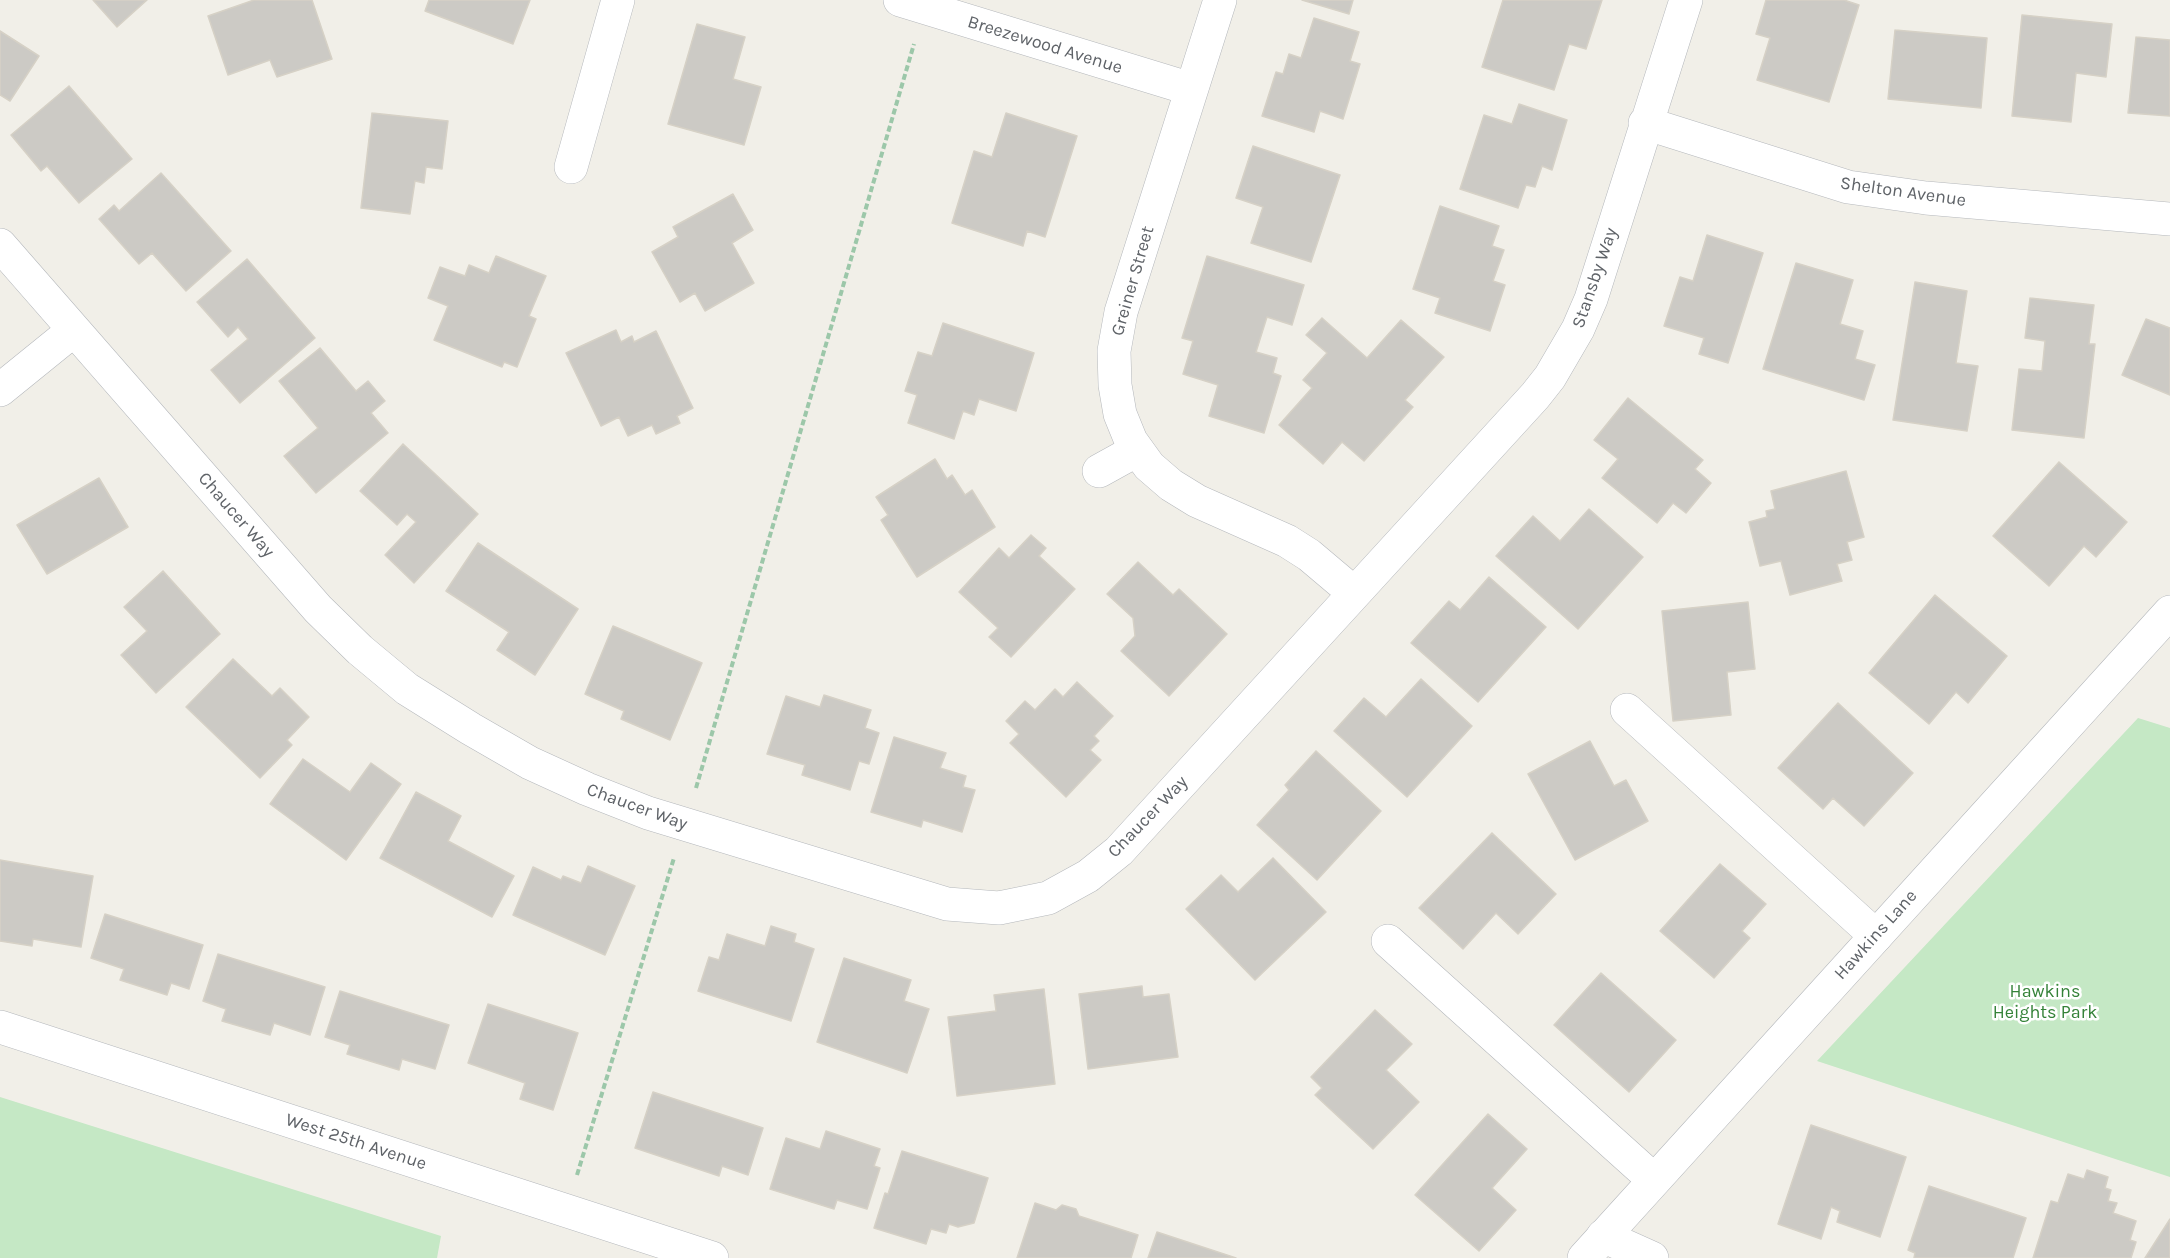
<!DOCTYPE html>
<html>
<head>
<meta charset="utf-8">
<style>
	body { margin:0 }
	canvas { display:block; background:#f1efe8 }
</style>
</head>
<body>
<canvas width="2170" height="1258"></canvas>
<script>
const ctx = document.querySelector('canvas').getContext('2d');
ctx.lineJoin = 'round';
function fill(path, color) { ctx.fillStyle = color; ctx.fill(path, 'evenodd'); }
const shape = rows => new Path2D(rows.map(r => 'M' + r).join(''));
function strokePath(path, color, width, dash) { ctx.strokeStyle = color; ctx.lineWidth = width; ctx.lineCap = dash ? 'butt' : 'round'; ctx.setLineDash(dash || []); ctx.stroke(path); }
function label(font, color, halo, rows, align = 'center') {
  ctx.font = font + ' Karla,sans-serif'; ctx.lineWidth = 5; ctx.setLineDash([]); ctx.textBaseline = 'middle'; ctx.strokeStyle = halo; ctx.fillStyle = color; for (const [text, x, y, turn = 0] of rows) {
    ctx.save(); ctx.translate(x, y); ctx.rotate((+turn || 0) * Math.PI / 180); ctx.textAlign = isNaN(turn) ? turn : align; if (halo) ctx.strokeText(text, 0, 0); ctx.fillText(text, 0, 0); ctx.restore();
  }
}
fill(shape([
	[2138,718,2170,728,2170,1177,1817,1061],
	[0,1097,441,1236,437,1258,0,1258]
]), '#c5e8c5');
const building = shape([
	[93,0,147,0,117,27,93,0],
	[254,0,312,0,332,59,277,77,270,60,228,75,208,16,254,0],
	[429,0,530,0,513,44,425,11,429,0],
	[1302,0,1353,0,1349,14,1302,0],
	[1503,0,1602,0,1586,49,1569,44,1554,90,1482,67,1503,0],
	[1766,0,1844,0,1859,5,1829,102,1757,80,1770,38,1756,34,1766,0],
	[2022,15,2112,24,2106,77,2076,73,2071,122,2012,116,2022,15],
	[1314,18,1359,32,1350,61,1360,64,1343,119,1320,111,1314,132,1262,116,1276,72,1283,74,1289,54,1301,58,1314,18],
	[697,24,745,37,733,79,761,87,744,145,668,124,697,24],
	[1895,30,1987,38,1981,108,1888,99,1895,30],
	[0,31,39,56,10,101,0,95,0,31],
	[2136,37,2170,40,2170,116,2128,113,2136,37],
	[69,86,132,159,79,203,47,166,41,171,11,135,69,86],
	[1519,104,1567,120,1552,170,1542,166,1535,187,1526,185,1518,208,1460,189,1484,115,1512,124,1519,104],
	[372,113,448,121,442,169,426,167,424,183,415,181,410,214,361,208,372,113],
	[1006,113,1077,136,1045,237,1027,231,1023,246,952,223,974,151,992,157,1006,113],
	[1253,146,1340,175,1311,262,1251,243,1263,207,1236,198,1253,146],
	[161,173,231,251,186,291,152,253,139,264,99,219,114,205,119,211,161,173],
	[733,194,753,230,732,243,754,283,705,311,695,293,680,302,652,252,678,237,673,227,733,194],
	[1440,206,1499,226,1492,246,1504,250,1493,281,1505,285,1490,331,1435,313,1440,298,1413,289,1440,206],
	[1707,235,1763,253,1728,363,1699,354,1704,338,1664,326,1680,277,1693,281,1707,235],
	[496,256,546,276,529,316,536,319,517,367,504,362,502,367,434,340,448,306,428,298,440,267,465,276,469,265,489,273,496,256],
	[1207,256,1304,285,1292,325,1267,317,1256,352,1277,358,1273,373,1281,376,1264,433,1209,416,1218,385,1183,374,1193,341,1182,338,1207,256],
	[247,259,315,338,240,403,211,370,248,339,238,327,228,337,197,302,247,259],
	[1796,263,1853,280,1840,324,1863,331,1855,359,1875,365,1864,400,1763,369,1796,263],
	[1915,282,1967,291,1956,363,1978,366,1967,431,1893,420,1915,282],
	[2030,298,2094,305,2089,344,2095,344,2084,438,2012,430,2019,369,2042,371,2045,341,2025,338,2030,298],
	[1322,318,1367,358,1401,320,1444,357,1405,400,1413,407,1364,461,1342,442,1323,464,1279,425,1312,388,1303,380,1327,353,1306,335,1322,318],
	[2146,319,2170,328,2170,395,2122,375,2146,319],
	[943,323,1034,353,1016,411,979,399,974,415,963,411,954,439,908,423,917,395,905,391,918,352,932,356,943,323],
	[616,330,621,342,632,336,634,342,656,331,693,408,677,416,680,423,656,434,652,425,628,436,619,417,601,426,566,353,616,330],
	[320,348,356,391,368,381,385,401,371,413,388,433,316,493,284,456,318,428,279,381,320,348],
	[1628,398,1703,460,1695,469,1711,483,1686,513,1673,503,1657,523,1602,478,1618,459,1594,440,1628,398],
	[403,444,478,514,414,583,385,555,416,522,407,514,397,525,360,491,403,444],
	[935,459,947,479,952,475,965,495,972,490,995,527,917,577,881,520,888,515,876,497,935,459],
	[2059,462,2127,522,2096,557,2084,546,2049,586,1993,536,2059,462],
	[1846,471,1864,537,1847,542,1852,560,1837,564,1842,581,1790,595,1781,561,1760,566,1749,522,1767,517,1766,511,1775,509,1771,491,1846,471],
	[99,478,128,527,47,574,17,525,99,478],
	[1589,509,1643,557,1578,629,1496,556,1533,516,1560,541,1589,509],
	[1031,535,1046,548,1039,556,1075,589,1011,657,989,637,998,628,959,592,999,548,1009,558,1031,535],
	[478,543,578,609,535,675,497,650,509,632,446,591,478,543],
	[1138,562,1173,595,1179,589,1227,634,1169,696,1121,651,1135,636,1133,618,1107,594,1138,562],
	[163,571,220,634,156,693,121,655,147,631,124,607,163,571],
	[1489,577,1546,627,1478,702,1411,643,1449,601,1460,610,1489,577],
	[1935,595,2007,656,1968,703,1956,692,1929,724,1869,673,1935,595],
	[1748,602,1755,669,1727,672,1731,715,1673,721,1662,611,1748,602],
	[613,626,702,663,670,740,621,719,624,711,585,694,613,626],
	[233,659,272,696,280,688,309,717,287,740,292,745,260,778,186,707,233,659],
	[1421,679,1472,726,1407,797,1334,731,1364,698,1386,717,1421,679],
	[1077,682,1113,716,1094,736,1099,741,1090,750,1101,760,1066,797,1010,743,1019,734,1006,721,1025,701,1035,710,1055,689,1063,697,1077,682],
	[824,695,871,710,865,728,879,733,869,764,859,761,850,790,802,775,805,765,767,754,786,696,820,707,824,695],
	[1838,703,1913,773,1864,826,1833,798,1823,809,1778,768,1838,703],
	[894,737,946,753,940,768,966,776,963,787,975,790,962,832,923,820,921,827,871,812,894,737],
	[1590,741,1614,786,1626,780,1648,821,1575,860,1528,774,1590,741],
	[1316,751,1381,811,1317,880,1257,825,1289,790,1285,785,1316,751],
	[303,759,350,792,371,763,401,784,346,860,270,804,303,759],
	[416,792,461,816,448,841,514,876,492,917,380,858,416,792],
	[1492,833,1556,894,1518,934,1496,913,1463,949,1419,908,1492,833],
	[1273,858,1326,912,1255,980,1186,909,1221,875,1238,892,1273,858],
	[0,860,93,876,81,947,33,939,32,946,0,941,0,860],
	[1720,864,1766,904,1742,931,1750,938,1714,978,1660,931,1720,864],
	[588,866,635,886,605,955,513,915,533,867,561,880,563,876,581,883,588,866],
	[105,914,203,945,189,989,171,983,167,995,120,980,124,969,91,958,105,914],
	[771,926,796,934,794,942,814,949,791,1021,698,991,709,957,719,960,727,934,765,946,771,926],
	[218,954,325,987,310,1035,274,1023,270,1035,222,1021,226,1009,203,1001,218,954],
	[844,958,911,980,904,1001,929,1009,907,1073,817,1042,844,958],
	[1601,973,1676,1040,1629,1092,1554,1025,1601,973],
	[1142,986,1143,997,1169,994,1178,1057,1088,1069,1079,994,1142,986],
	[1044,989,1055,1084,957,1096,948,1017,996,1011,994,995,1044,989],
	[340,991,449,1025,435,1069,402,1059,399,1070,347,1054,350,1045,325,1037,340,991],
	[488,1004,578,1033,553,1110,520,1099,525,1083,468,1063,488,1004],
	[1375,1010,1412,1044,1386,1070,1419,1102,1373,1149,1315,1095,1322,1088,1311,1077,1375,1010],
	[653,1092,763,1128,748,1175,722,1166,719,1176,635,1148,653,1092],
	[1488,1114,1527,1149,1492,1188,1516,1210,1479,1251,1415,1195,1488,1114],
	[1811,1125,1906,1157,1880,1237,1837,1222,1840,1211,1831,1207,1821,1239,1778,1224,1811,1125],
	[826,1131,880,1149,874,1166,880,1168,867,1209,837,1200,834,1209,770,1189,786,1138,820,1149,826,1131],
	[902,1151,988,1178,974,1223,958,1227,949,1224,946,1233,931,1229,926,1244,874,1228,885,1193,888,1194,902,1151],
	[2087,1170,2108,1177,2105,1188,2111,1190,2108,1201,2117,1203,2113,1213,2136,1221,2130,1240,2136,1242,2131,1258,2033,1258,2051,1201,2058,1203,2068,1174,2084,1179,2087,1170],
	[1929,1186,2026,1218,2013,1258,1914,1258,1915,1253,1908,1250,1929,1186],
	[1035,1203,1056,1210,1062,1205,1076,1209,1079,1216,1138,1235,1131,1258,1017,1258,1035,1203],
	[2170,1219,2170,1258,2145,1258,2170,1219],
	[1157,1232,1236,1258,1148,1258,1157,1232]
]);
fill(building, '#cccac5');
strokePath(building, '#d6d1c6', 1.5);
const minor = shape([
	[900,0,1191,89],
	[1220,0,1121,312,1114,351,1115,385,1120,414,1131,441,1149,466,1171,485,1197,501,1287,541,1309,555,1354,593],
	[1645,123,1848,187,1926,198,2170,219],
	[571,167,618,0],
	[0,245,318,609,360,650,407,689,471,729,530,763,587,789,648,813,947,904,999,908,1048,898,1088,876,1119,851,1535,396,1550,377,1578,329,1591,299,1686,0],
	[0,390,74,330],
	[1099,471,1137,450],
	[1627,710,1876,936],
	[1388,941,1654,1180],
	[1603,1236,1652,1258]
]);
const tertiary = shape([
	[0,1027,712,1258],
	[1584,1258,2170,612]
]);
strokePath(minor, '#b5b8bc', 34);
strokePath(tertiary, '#b5b8bc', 34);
strokePath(shape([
	[696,788,914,44],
	[577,1175,674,858]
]), '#9cc7a9', 4, [6, 3]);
strokePath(minor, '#fff', 33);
strokePath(tertiary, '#fff', 33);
label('18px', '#5f6368', '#fff', [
	["Breezewood Avenue",1045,45,17],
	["Shelton Avenue",1903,192,8],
	["Stansby Way",1595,278,-71],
	["Greiner Street",1133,281,-74],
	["Chaucer Way",236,515,49],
	["Chaucer Way",637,807,20],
	["Chaucer Way",1148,817,-46],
	["Hawkins Lane",1876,935,-48],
	["West 25th Avenue",356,1142,18]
]);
label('18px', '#348238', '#fff', [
	["Hawkins",2045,992],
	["Heights Park",2045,1013]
]);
</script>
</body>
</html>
